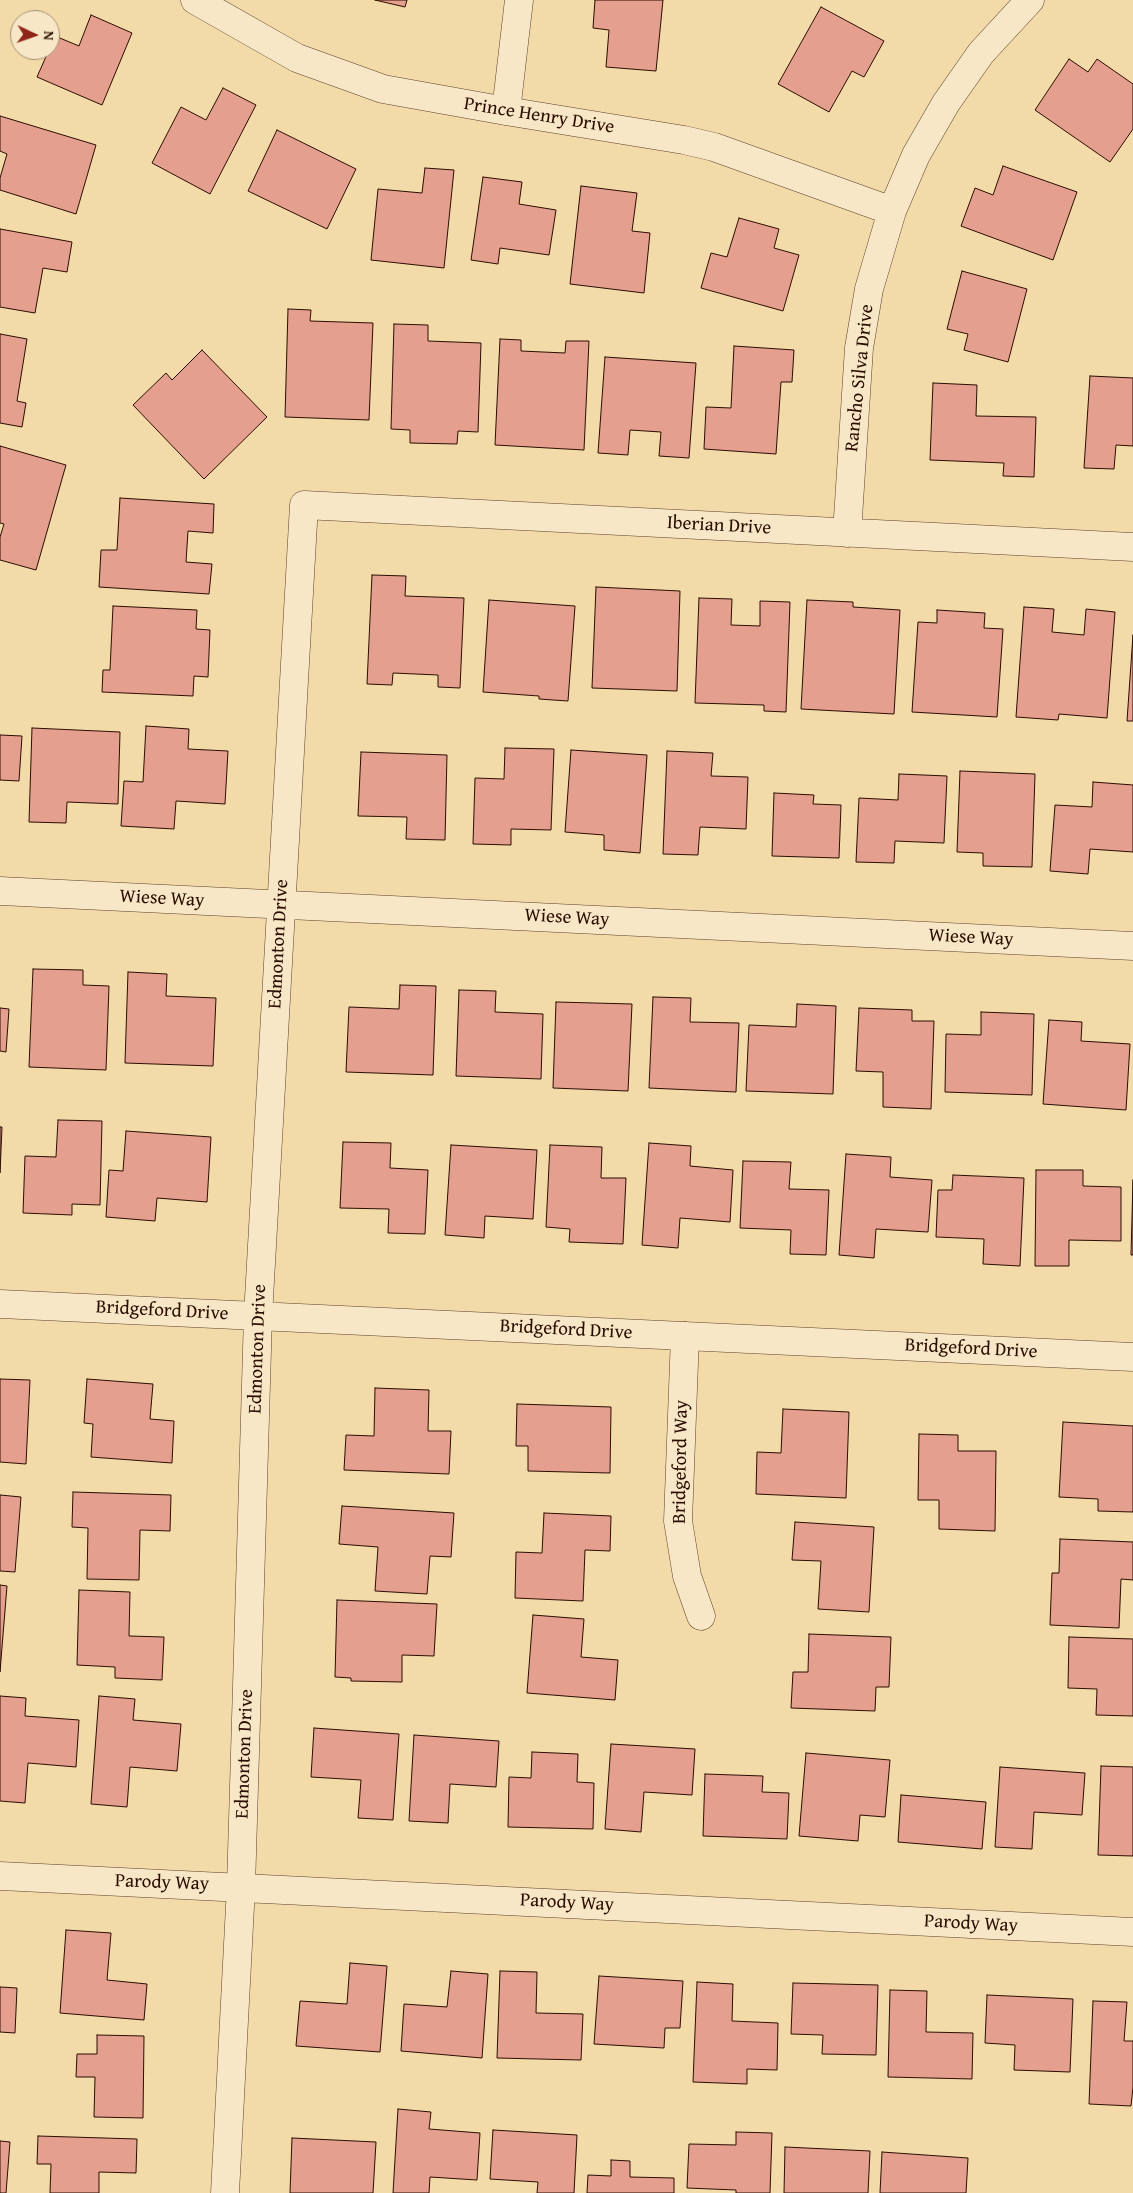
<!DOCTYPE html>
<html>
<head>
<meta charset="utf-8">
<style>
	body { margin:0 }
	#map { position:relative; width:1133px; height:2193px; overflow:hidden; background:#f2daa9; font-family:"Gentium Book Plus",serif }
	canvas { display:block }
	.north { position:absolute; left:10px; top:10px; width:50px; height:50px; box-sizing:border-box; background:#f7e7c7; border:1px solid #a59077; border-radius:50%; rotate:93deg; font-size:14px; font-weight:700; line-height:20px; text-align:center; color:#2b0d00 }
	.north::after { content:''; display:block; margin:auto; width:18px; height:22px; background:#8f2418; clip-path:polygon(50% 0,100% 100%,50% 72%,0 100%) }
</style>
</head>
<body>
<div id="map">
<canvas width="1133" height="2193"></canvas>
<div class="north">N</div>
</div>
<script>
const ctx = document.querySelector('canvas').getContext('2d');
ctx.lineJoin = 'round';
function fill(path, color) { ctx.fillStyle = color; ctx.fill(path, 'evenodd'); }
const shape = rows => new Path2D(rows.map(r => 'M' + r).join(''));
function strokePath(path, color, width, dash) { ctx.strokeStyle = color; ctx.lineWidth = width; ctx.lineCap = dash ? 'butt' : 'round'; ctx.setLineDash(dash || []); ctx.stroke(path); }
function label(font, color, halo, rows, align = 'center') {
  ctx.font = font + ' "Gentium Book Plus",serif'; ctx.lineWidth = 5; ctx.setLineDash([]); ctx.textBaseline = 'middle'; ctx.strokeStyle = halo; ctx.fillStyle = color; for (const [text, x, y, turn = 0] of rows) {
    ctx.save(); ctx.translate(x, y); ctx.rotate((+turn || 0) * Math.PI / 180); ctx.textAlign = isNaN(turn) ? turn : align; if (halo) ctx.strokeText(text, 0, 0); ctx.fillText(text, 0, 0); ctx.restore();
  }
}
const building = shape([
	[375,0,407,0,405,7,375,0],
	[595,0,663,0,656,71,606,67,609,30,593,28,595,0],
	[821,7,884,41,864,77,852,71,829,112,778,84,821,7],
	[91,15,132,33,102,105,37,77,55,36,79,46,91,15],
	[1069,59,1088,72,1097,59,1133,84,1133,129,1110,162,1035,110,1069,59],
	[223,88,256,105,210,194,152,163,181,107,206,120,223,88],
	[0,116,96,145,76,214,0,190,0,178,7,154,0,151,0,116],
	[277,130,356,169,327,229,248,191,277,130],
	[1003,166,1077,192,1053,260,961,226,975,188,993,195,1003,166],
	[425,168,454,170,444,268,371,260,378,189,422,193,425,168],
	[483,177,522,182,519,204,556,210,549,255,500,248,498,264,471,260,483,177],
	[581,186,637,193,632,231,650,233,644,293,570,284,581,186],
	[739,218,779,229,774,248,799,255,783,311,701,288,711,253,727,257,739,218],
	[0,229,72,242,67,272,43,268,35,313,0,307,0,229],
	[962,271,1027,289,1008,362,964,350,968,334,947,329,962,271],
	[288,309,311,310,310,321,373,323,369,420,285,417,288,309],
	[394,324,428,325,428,341,481,343,478,432,458,431,457,444,410,443,410,430,391,429,394,324],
	[0,334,27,339,17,401,26,403,22,427,0,423,0,334],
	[500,339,521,340,521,351,565,353,566,341,589,341,584,450,495,445,500,339],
	[734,346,794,350,792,382,781,382,776,454,704,449,706,407,731,408,734,346],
	[202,350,267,417,204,479,133,405,166,373,172,380,202,350],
	[605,357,696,363,689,458,659,456,661,432,630,430,628,455,598,453,605,357],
	[1090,376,1133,378,1133,446,1116,445,1114,469,1084,468,1090,376],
	[933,383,977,385,976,416,1036,417,1034,477,1003,476,1004,463,930,460,933,383],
	[0,446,66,465,36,570,0,560,0,537,4,524,0,523,0,446],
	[120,498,214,504,213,533,188,531,186,562,212,564,209,594,99,587,101,550,117,550,120,498],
	[372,575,406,576,405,596,464,598,460,688,438,687,438,675,393,673,392,685,367,684,372,575],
	[596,587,680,591,677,691,592,688,596,587],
	[699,598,732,599,731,625,760,626,760,601,790,602,786,712,764,711,764,705,695,703,699,598],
	[489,600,575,606,568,701,539,699,539,696,483,692,489,600],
	[807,600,853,602,853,607,900,610,894,714,801,709,807,600],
	[113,606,197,610,196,629,210,630,208,677,194,676,193,696,102,692,103,670,110,670,113,606],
	[1024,607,1054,609,1052,632,1084,635,1086,609,1115,612,1107,718,1059,714,1058,720,1016,717,1024,607],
	[937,610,985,613,984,628,1003,629,997,717,912,712,918,622,937,623,937,610],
	[1133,635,1133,721,1127,721,1133,635],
	[146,726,189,729,188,749,228,751,225,804,176,801,174,829,121,826,124,781,143,782,146,726],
	[32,728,120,732,118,804,67,802,66,823,29,822,32,728],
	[0,735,22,736,19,781,0,780,0,735],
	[505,748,554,749,551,830,511,829,511,845,473,844,475,778,504,779,505,748],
	[571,750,647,755,640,853,604,850,604,835,565,832,571,750],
	[667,751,713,753,711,776,748,777,746,829,700,827,698,855,663,854,667,751],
	[361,752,447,755,445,840,406,839,407,817,358,816,361,752],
	[960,771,1035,774,1032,867,983,866,983,853,957,852,960,771],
	[899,774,947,776,944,843,895,841,894,863,856,862,859,798,898,800,899,774],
	[1093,782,1133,785,1133,852,1090,849,1088,874,1050,871,1055,805,1092,807,1093,782],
	[774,793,814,795,813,804,841,805,839,858,772,856,774,793],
	[33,969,83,970,83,985,109,986,106,1070,29,1067,33,969],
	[128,972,167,974,166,996,216,998,213,1066,125,1063,128,972],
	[400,985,436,986,433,1075,346,1072,349,1007,399,1009,400,985],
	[459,990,496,991,495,1012,543,1014,541,1079,456,1076,459,990],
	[653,997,691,998,690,1022,739,1023,736,1092,649,1088,653,997],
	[556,1002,632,1004,628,1091,553,1088,556,1002],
	[797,1004,836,1006,833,1094,746,1091,749,1025,796,1027,797,1004],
	[0,1008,9,1009,6,1052,0,1051,0,1008],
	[859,1008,912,1010,912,1021,934,1021,931,1109,883,1107,883,1072,856,1071,859,1008],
	[981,1012,1034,1014,1032,1095,945,1092,946,1034,981,1035,981,1012],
	[1049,1020,1082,1022,1081,1041,1130,1044,1126,1110,1043,1104,1049,1020],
	[58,1120,102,1121,100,1205,72,1204,72,1215,23,1213,25,1156,56,1157,58,1120],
	[0,1127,2,1127,0,1173,0,1127],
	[126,1131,211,1137,207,1202,157,1198,155,1221,106,1217,109,1170,123,1171,126,1131],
	[343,1142,391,1143,390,1168,428,1170,425,1234,388,1233,389,1209,340,1208,343,1142],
	[649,1143,691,1146,690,1166,733,1170,730,1222,680,1218,678,1248,642,1245,649,1143],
	[451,1145,537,1150,533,1219,485,1216,484,1238,445,1235,451,1145],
	[550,1145,602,1147,601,1178,626,1178,623,1244,569,1242,570,1229,546,1227,550,1145],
	[846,1154,891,1157,890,1177,932,1180,928,1232,876,1229,874,1258,839,1255,846,1154],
	[743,1161,791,1162,789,1189,829,1190,826,1255,790,1254,791,1230,740,1228,743,1161],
	[1036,1170,1083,1170,1083,1186,1121,1187,1121,1241,1069,1240,1069,1266,1035,1266,1036,1170],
	[953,1175,1024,1178,1020,1266,983,1264,984,1239,936,1237,938,1190,952,1190,953,1175],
	[1133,1180,1133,1255,1131,1255,1133,1180],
	[0,1379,30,1380,26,1464,0,1462,0,1379],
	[87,1379,153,1384,150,1419,174,1421,172,1463,91,1457,93,1424,84,1423,87,1379],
	[375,1388,429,1390,428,1431,451,1431,449,1474,344,1470,346,1435,374,1436,375,1388],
	[517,1404,611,1407,610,1473,528,1471,528,1446,516,1446,517,1404],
	[783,1409,849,1412,846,1498,756,1494,757,1452,781,1453,783,1409],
	[1063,1422,1133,1426,1133,1512,1098,1511,1098,1499,1059,1497,1063,1422],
	[919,1434,958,1435,958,1451,996,1451,995,1531,939,1529,939,1500,918,1500,919,1434],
	[73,1492,171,1495,170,1531,140,1530,139,1580,87,1579,88,1528,72,1527,73,1492],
	[0,1495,21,1497,15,1572,0,1571,0,1495],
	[342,1506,454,1513,451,1557,430,1556,427,1594,375,1591,378,1547,339,1544,342,1506],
	[544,1513,611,1516,610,1551,585,1550,583,1601,515,1598,516,1552,542,1553,544,1513],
	[795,1522,874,1527,869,1612,818,1609,821,1561,792,1560,795,1522],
	[1060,1539,1133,1542,1133,1580,1121,1579,1119,1628,1050,1625,1052,1573,1059,1573,1060,1539],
	[0,1585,7,1586,0,1672,0,1585],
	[79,1590,130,1592,129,1636,164,1637,162,1680,115,1678,115,1667,77,1665,79,1590],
	[337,1600,437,1604,434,1656,402,1655,402,1682,351,1681,351,1678,335,1677,337,1600],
	[533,1615,584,1619,581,1657,618,1660,615,1700,527,1693,533,1615],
	[809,1634,891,1637,889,1687,876,1687,875,1711,791,1708,793,1672,808,1672,809,1634],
	[1069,1637,1133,1639,1133,1716,1096,1715,1097,1689,1068,1688,1069,1637],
	[0,1696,26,1698,25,1716,79,1720,76,1767,28,1763,25,1803,0,1801,0,1696],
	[99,1696,135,1699,133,1720,181,1724,177,1771,130,1767,127,1807,91,1804,99,1696],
	[314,1728,399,1734,393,1820,358,1818,361,1780,311,1777,314,1728],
	[414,1735,499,1741,496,1787,450,1784,448,1823,409,1821,414,1735],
	[611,1744,695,1749,692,1795,644,1792,641,1832,605,1829,611,1744],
	[532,1752,578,1754,577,1782,594,1783,593,1829,508,1827,509,1777,531,1778,532,1752],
	[806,1753,890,1760,885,1817,860,1815,858,1841,799,1836,806,1753],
	[1101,1766,1133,1767,1133,1856,1098,1855,1101,1766],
	[1000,1767,1085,1773,1082,1815,1034,1812,1032,1849,995,1847,1000,1767],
	[705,1774,763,1776,762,1792,789,1793,787,1839,703,1836,705,1774],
	[901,1795,986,1802,982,1849,898,1842,901,1795],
	[66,1930,111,1933,107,1980,147,1984,144,2020,60,2013,66,1930],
	[350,1963,387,1966,380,2052,296,2046,300,2001,347,2004,350,1963],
	[451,1971,488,1974,482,2058,401,2051,404,2004,447,2007,451,1971],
	[500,1971,537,1972,536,2013,583,2014,581,2060,497,2058,500,1971],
	[599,1976,683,1981,680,2028,665,2028,664,2048,594,2044,599,1976],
	[697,1982,733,1984,732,2021,778,2023,777,2070,747,2069,747,2084,693,2082,697,1982],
	[793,1983,878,1985,876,2055,822,2054,823,2035,791,2034,793,1983],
	[0,1987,17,1988,15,2033,0,2032,0,1987],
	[890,1990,927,1991,926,2032,973,2033,972,2079,888,2077,890,1990],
	[987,1995,1073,1999,1070,2072,1014,2070,1015,2045,985,2043,987,1995],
	[1093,2001,1127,2002,1124,2041,1133,2041,1133,2087,1131,2106,1089,2104,1093,2001],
	[97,2035,144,2036,143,2118,94,2117,95,2077,76,2077,77,2054,97,2054,97,2035],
	[398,2109,431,2112,429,2129,480,2133,477,2180,430,2177,429,2193,393,2193,398,2109],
	[493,2130,577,2135,574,2193,537,2193,538,2182,490,2179,493,2130],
	[736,2132,772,2133,770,2193,736,2193,736,2190,687,2188,689,2144,736,2145,736,2132],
	[38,2136,137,2139,136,2173,99,2172,99,2193,50,2193,51,2164,37,2164,38,2136],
	[292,2138,376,2142,373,2193,290,2193,292,2138],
	[0,2141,10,2142,6,2193,0,2193,0,2141],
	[785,2147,870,2151,868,2193,784,2193,785,2147],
	[882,2152,968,2158,966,2193,880,2193,882,2152],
	[611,2160,630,2161,630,2177,674,2178,674,2193,587,2193,588,2175,611,2176,611,2160]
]);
fill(building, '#e59f8e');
strokePath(building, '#2b0d00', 1);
const minor = shape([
	[195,0,297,58,383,89,506,111,684,140,714,147,892,211],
	[506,111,519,0],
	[847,533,859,348,869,289,892,211,916,155,946,103,981,53,1030,0],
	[0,891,1133,946],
	[0,1304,1133,1357],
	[685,1336,678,1521,687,1576,701,1616],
	[0,1876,1133,1932],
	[225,2193,241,1887,258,1316,304,505,1133,547]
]);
strokePath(minor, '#5d402a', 29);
strokePath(minor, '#f7e7c7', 28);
label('19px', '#2b0d00', '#f7e7c7', [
	["Prince Henry Drive",539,116,9],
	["Rancho Silva Drive",860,378,-84],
	["Iberian Drive",719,526,3],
	["Wiese Way",162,899,3],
	["Wiese Way",567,918,3],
	["Wiese Way",971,938,3],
	["Edmonton Drive",279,944,-87],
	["Bridgeford Drive",162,1311,3],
	["Bridgeford Drive",566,1330,3],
	["Edmonton Drive",258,1349,-88],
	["Bridgeford Drive",971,1349,3],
	["Bridgeford Way",681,1462,-89],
	["Edmonton Drive",245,1754,-88],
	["Parody Way",162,1883,2],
	["Parody Way",567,1903,3],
	["Parody Way",971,1924,3]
]);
</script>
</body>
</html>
